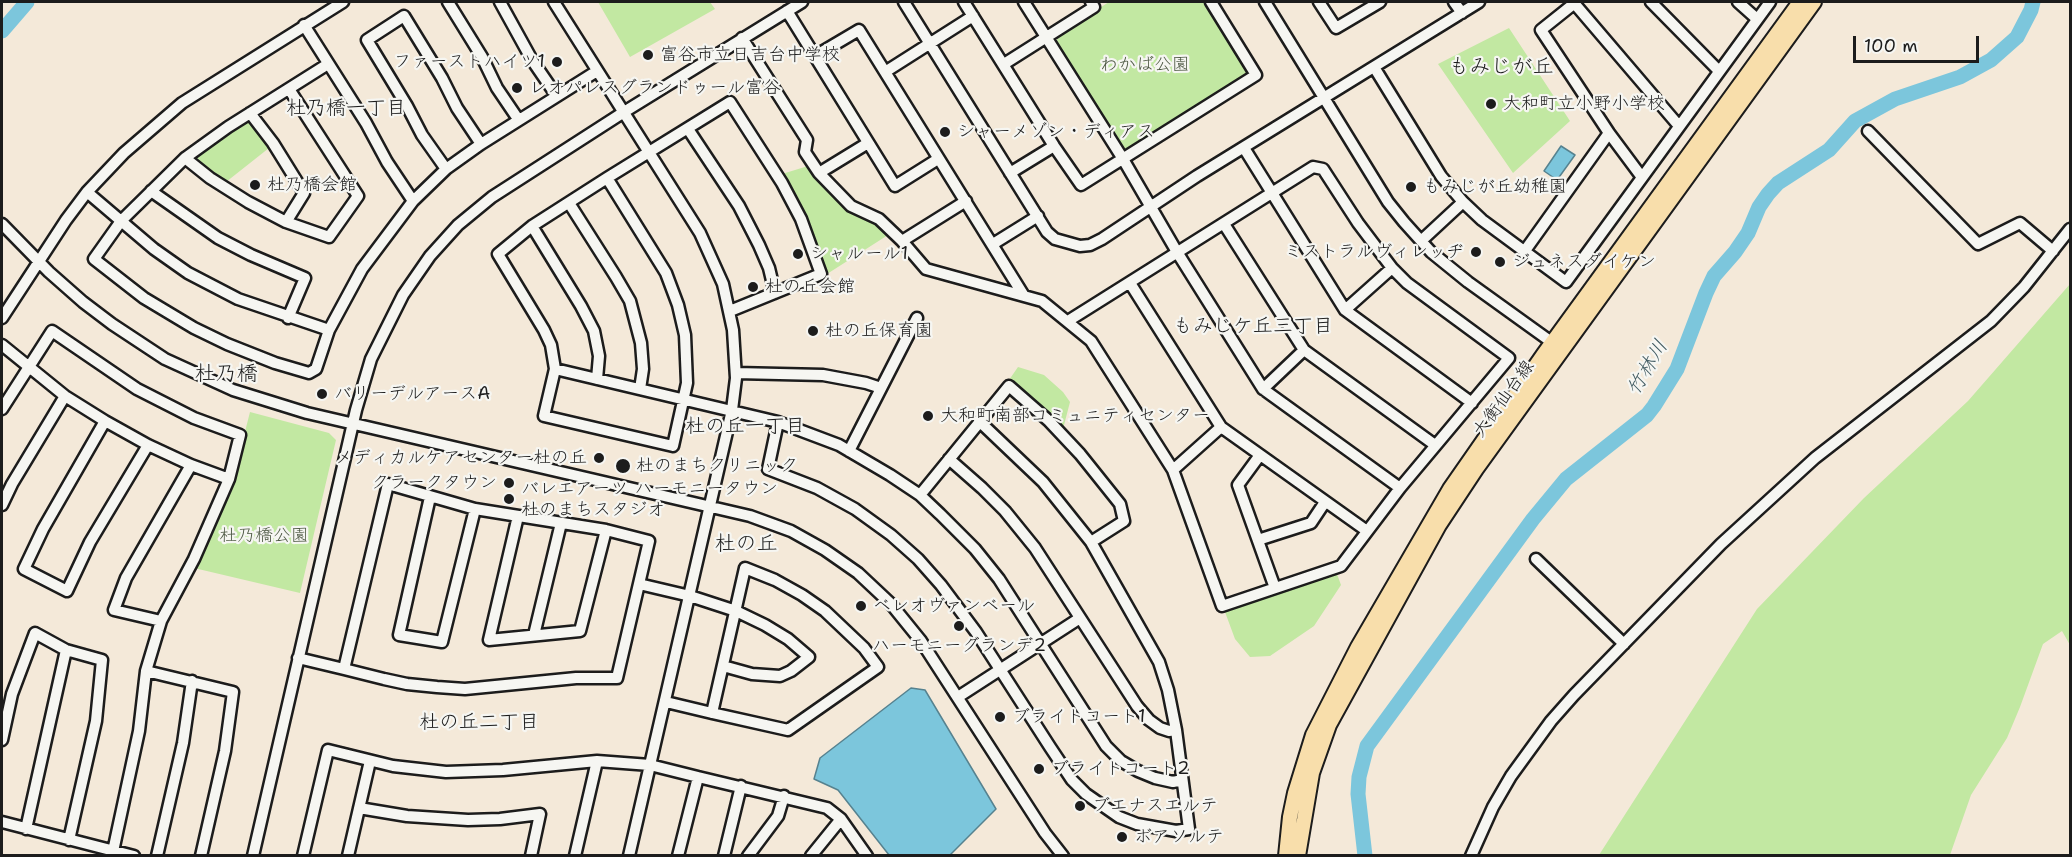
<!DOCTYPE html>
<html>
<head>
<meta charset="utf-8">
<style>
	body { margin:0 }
	#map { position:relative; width:2072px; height:857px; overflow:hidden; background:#f4e9d9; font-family:"Shantell Sans",sans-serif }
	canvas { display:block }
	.frame { position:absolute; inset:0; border:3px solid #1c1c1c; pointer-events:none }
	.scale { position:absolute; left:1853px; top:36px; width:126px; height:27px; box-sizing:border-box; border:3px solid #1c1c1c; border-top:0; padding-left:8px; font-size:18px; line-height:21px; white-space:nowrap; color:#1c1c1c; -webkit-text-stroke:4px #f6f6f2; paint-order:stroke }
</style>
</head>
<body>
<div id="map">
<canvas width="2072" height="857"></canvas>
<div class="frame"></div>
<div class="scale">100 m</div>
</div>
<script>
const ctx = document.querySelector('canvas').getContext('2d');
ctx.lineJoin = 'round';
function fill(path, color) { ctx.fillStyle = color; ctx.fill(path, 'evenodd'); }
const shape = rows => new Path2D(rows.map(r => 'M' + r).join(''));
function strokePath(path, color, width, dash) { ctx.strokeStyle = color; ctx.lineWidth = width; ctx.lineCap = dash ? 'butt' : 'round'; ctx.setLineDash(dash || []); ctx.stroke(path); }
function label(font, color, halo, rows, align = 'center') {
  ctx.font = font + ' "Shantell Sans","Klee One",sans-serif'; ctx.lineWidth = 4.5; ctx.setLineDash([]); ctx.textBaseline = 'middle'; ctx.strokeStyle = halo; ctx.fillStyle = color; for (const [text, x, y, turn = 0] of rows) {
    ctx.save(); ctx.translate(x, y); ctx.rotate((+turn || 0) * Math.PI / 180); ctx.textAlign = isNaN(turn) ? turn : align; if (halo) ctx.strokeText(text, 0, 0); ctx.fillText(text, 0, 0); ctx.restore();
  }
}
fill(shape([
	[598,2,710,2,715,9,630,57],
	[1109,2,1205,2,1250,71,1248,76,1128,151,1122,149,1057,45,1057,35],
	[1509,28,1570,121,1513,173,1438,64],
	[245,119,253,121,269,148,226,182,196,161,195,156],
	[808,166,845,208,862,218,876,223,888,235,827,274,814,238,800,205,782,174],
	[2070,284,2070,645,2062,631,2043,644,2020,707,2007,738,1971,795,1950,855,1599,855,1757,609,1864,498,1968,401],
	[1018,367,1044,375,1063,392,1070,402,1063,429,1009,380],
	[250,412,329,433,336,440,300,593,194,568,218,521,230,491],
	[1337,574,1341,585,1314,626,1270,656,1250,657,1235,639,1225,612]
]), '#c2e8a2');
const water = shape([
	[1561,146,1575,155,1557,180,1544,171,1561,146],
	[911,688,925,690,996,809,950,855,889,855,838,790,814,779,820,758,911,688]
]);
fill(water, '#7cc6dc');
strokePath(water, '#56828f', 1.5);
strokePath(shape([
	[2,31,27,2],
	[1365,856,1358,794,1359,777,1367,746,1533,519,1566,479,1647,415,1654,406,1677,369,1706,293,1714,276,1735,252,1748,233,1759,207,1768,194,1778,183,1829,150,1855,121,1895,99,1960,77,1991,60,2017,37,2031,10,2033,2]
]), '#7cc6dc', 15);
const minor = shape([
	[448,2,482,57,497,88,518,119],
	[500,2,532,60,556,95],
	[554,2,700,233,723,284,733,330,736,378,732,410,629,856],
	[904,2,1047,232,1055,239,1080,246,1090,245,1102,239,1197,176,1479,2],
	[964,2,1054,146,1081,185,1256,75,1211,2],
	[1024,2,1123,159,1177,252,1263,389,1400,488],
	[1265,2,1388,202,1404,222,1431,252,1468,282,1557,346],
	[1319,2,1336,28,1380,2],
	[1454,2,1462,13],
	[1576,2,1541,30,1609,133,1641,176],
	[1651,2,1719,71],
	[1738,2,1757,19],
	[1574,3,1679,126],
	[787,11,895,186,938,159],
	[304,25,366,123,387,162,413,201],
	[742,38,807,140,805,152,819,173,851,206,879,219,902,241,926,269,1042,301,1091,341,1173,470,1222,606,1341,566,1400,488,1509,358,1407,283,1392,268,1358,223,1323,169,1313,167,1068,321],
	[815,56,859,30,1024,296],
	[328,64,228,127,185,158,121,221,94,259,144,298,194,328,227,344,275,363,309,373,316,369,329,330,362,269,413,201,446,169,481,144,597,71],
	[1004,64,1094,7,1091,2],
	[1374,67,1441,176,1463,202,1482,220,1566,282,1770,2],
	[885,72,973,16],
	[250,113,273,143,304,193,286,222],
	[688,129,739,206,759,245,769,268,775,293],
	[1868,131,1978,244,2020,223,2053,251],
	[1244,148,1345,310,1472,403],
	[185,158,210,178,248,202,286,222,329,237,358,196,289,89],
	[446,169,422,135,407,106,367,40,404,16,442,78,457,108,481,144],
	[819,173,868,143],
	[1010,173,1054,146],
	[607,178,666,273,678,305,685,335,687,383,673,446,544,416,555,369,551,345,544,330,498,254,532,226,607,178,730,102,782,183,801,219,821,274,730,311],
	[151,191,218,238,251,255,305,278,288,318],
	[87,192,154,249,188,273,238,299,329,330],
	[569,203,616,277,630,301,641,343,643,369,640,389],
	[2,224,49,272,83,302,112,324,165,359,233,390,307,413,750,516,791,531,825,550,858,573,891,604,921,641,1045,833,1063,856],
	[1224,224,1304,350,1435,445],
	[532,226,581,306,594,331,599,356,597,379],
	[902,241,966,201],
	[1421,241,1463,202],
	[993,244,1038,216],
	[1524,252,1609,133],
	[1130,283,1221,427,1367,531],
	[1345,310,1392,268],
	[2,318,66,220,87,192,124,153,182,103,343,2],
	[2,345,65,396,105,421,148,445,191,465,229,479],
	[555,369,778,422,839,445,890,475,920,495,940,514,975,549,999,579,1106,746,1121,761,1138,771,1155,778,1173,782,1182,780],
	[736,373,823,375,866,383,881,388],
	[1263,389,1304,350],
	[2,409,52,331,137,389,194,418,240,435,229,479,194,559,161,621,146,671,139,731,112,856],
	[105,421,43,529,24,569,67,591,90,542,148,445],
	[778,422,768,469,817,488,855,509,891,535,918,559,941,585,976,632,1050,747,1072,780,1086,794,1119,817,1137,824,1176,831,1189,829,1176,730,1168,690,1159,662,1091,542,1043,482,979,421],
	[849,451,917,318],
	[1260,455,1238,485,1275,588],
	[949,459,982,488,1005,511,1035,548,1137,706,1149,720,1160,728,1169,731,1176,730],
	[1173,470,1221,427],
	[920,495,1009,386,1049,421,1080,454,1120,504,1124,521,1091,542],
	[430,497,399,635,442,642,475,509],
	[2,505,12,484,65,396],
	[518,516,489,640,580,631,606,530],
	[1258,540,1311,523,1325,502],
	[1536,559,1624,644],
	[639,584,690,596,736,611,765,625,788,639,809,657,791,671,780,676,752,674,723,666],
	[161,621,114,610,126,578,191,465],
	[534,635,561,523],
	[298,658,344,669,384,679,407,684,437,687,465,689,576,678,617,678,649,541,606,530,475,509,388,484,344,669],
	[146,671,233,692,225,751,201,856],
	[958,697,1080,618],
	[666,702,712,713,788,730,878,667,864,648,825,611,802,595,775,580,745,568,712,713],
	[2,740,12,694,35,633,66,650,102,660,96,721,69,840],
	[698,777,827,808,841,819,867,856],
	[359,808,407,816,468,820,500,819,540,814,531,856],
	[2,822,134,856],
	[26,829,66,650],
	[157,856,183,743,192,681],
	[253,856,356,410,371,359,403,295,430,256,458,225,492,197,624,112,802,2],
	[303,856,328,750,393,766,446,772,503,770,597,761,650,765,698,777,678,856],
	[348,856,370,761],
	[575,856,597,761],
	[724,856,741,786],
	[748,856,778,816,784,796],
	[811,856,841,819],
	[1471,856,1493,807,1511,776,1551,721,1574,695,1721,544,1815,458,1991,321,2024,287,2070,229]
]);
const major = shape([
	[1286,856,1290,817,1295,793,1313,735,1358,647,1450,489,1544,354,1800,2],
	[1298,856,1312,773,1329,725,1439,525,1476,469,1814,2]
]);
strokePath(minor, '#1c1c1c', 15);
strokePath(major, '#1c1c1c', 18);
strokePath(minor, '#f6f6f2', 10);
strokePath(major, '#f8deab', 14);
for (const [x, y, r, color] of [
	[648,55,6,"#1c1c1c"],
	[557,62,6,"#1c1c1c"],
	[517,88,6,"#1c1c1c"],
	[1491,104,6,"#1c1c1c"],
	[945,132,6,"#1c1c1c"],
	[255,185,6,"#1c1c1c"],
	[1411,187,6,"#1c1c1c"],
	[1476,252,6,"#1c1c1c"],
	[798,254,6,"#1c1c1c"],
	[1500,262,6,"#1c1c1c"],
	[753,287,6,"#1c1c1c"],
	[813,331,6,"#1c1c1c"],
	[322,394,6,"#1c1c1c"],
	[928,416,6,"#1c1c1c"],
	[599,458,6,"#1c1c1c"],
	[623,466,8,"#1c1c1c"],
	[509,483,6,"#1c1c1c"],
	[509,499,6,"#1c1c1c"],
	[861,606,6,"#1c1c1c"],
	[959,626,6,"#1c1c1c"],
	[1000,717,6,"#1c1c1c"],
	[1039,769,6,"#1c1c1c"],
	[1080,806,6,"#1c1c1c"],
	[1122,837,6,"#1c1c1c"]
]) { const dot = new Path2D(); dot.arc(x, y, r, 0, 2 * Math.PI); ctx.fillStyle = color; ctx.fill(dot); strokePath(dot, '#f6f6f2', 2); }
label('18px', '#1c1c1c', '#f6f6f2', [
	["富谷市立日吉台中学校",660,55],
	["ファーストハイツ1",545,62,"right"],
	["レオパレスグランドゥール富谷",529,88],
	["大和町立小野小学校",1503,104],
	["シャーメゾン・ディアス",957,132],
	["杜乃橋会館",267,185],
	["もみじが丘幼稚園",1423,187],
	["ミストラルヴィレッヂ",1464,252,"right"],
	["シャルール1",810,254],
	["ジュネスダイケン",1512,262],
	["杜の丘会館",765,287],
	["杜の丘保育園",825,331],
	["バリーデルアースA",334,394],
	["大和町南部コミュニティセンター",940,416],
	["メディカルケアセンター杜の丘",587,458,"right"],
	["杜のまちクリニック",636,466],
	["クラークタウン",497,483,"right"],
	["バレエアーツ ハーモニータウン",521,489],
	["杜のまちスタジオ",521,510],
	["ベレオヴァンベール",873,606],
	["ハーモニーグランデ2",959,646,"center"],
	["ブライトコート1",1012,717],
	["ブライトコート2",1051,769],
	["ブエナスエルテ",1092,806],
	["ボアソルテ",1134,837]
], 'left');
label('18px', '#4e5944', '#f6f6f2', [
	["わかば公園",1145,65],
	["杜乃橋公園",264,536]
]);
label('18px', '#1c1c1c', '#f6f6f2', [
	["大衡仙台線",1504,399,-54]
]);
label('20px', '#1c1c1c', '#f6f6f2', [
	["杜乃橋一丁目",346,109],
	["もみじケ丘三丁目",1253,327],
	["杜の丘一丁目",745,427],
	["杜の丘二丁目",479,723]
]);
label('italic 20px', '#3e585f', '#f6f6f2', [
	["竹林川",1648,368,-59]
]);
label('21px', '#1c1c1c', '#f6f6f2', [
	["もみじが丘",1501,68],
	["杜乃橋",226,375],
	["杜の丘",746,545]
]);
</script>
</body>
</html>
